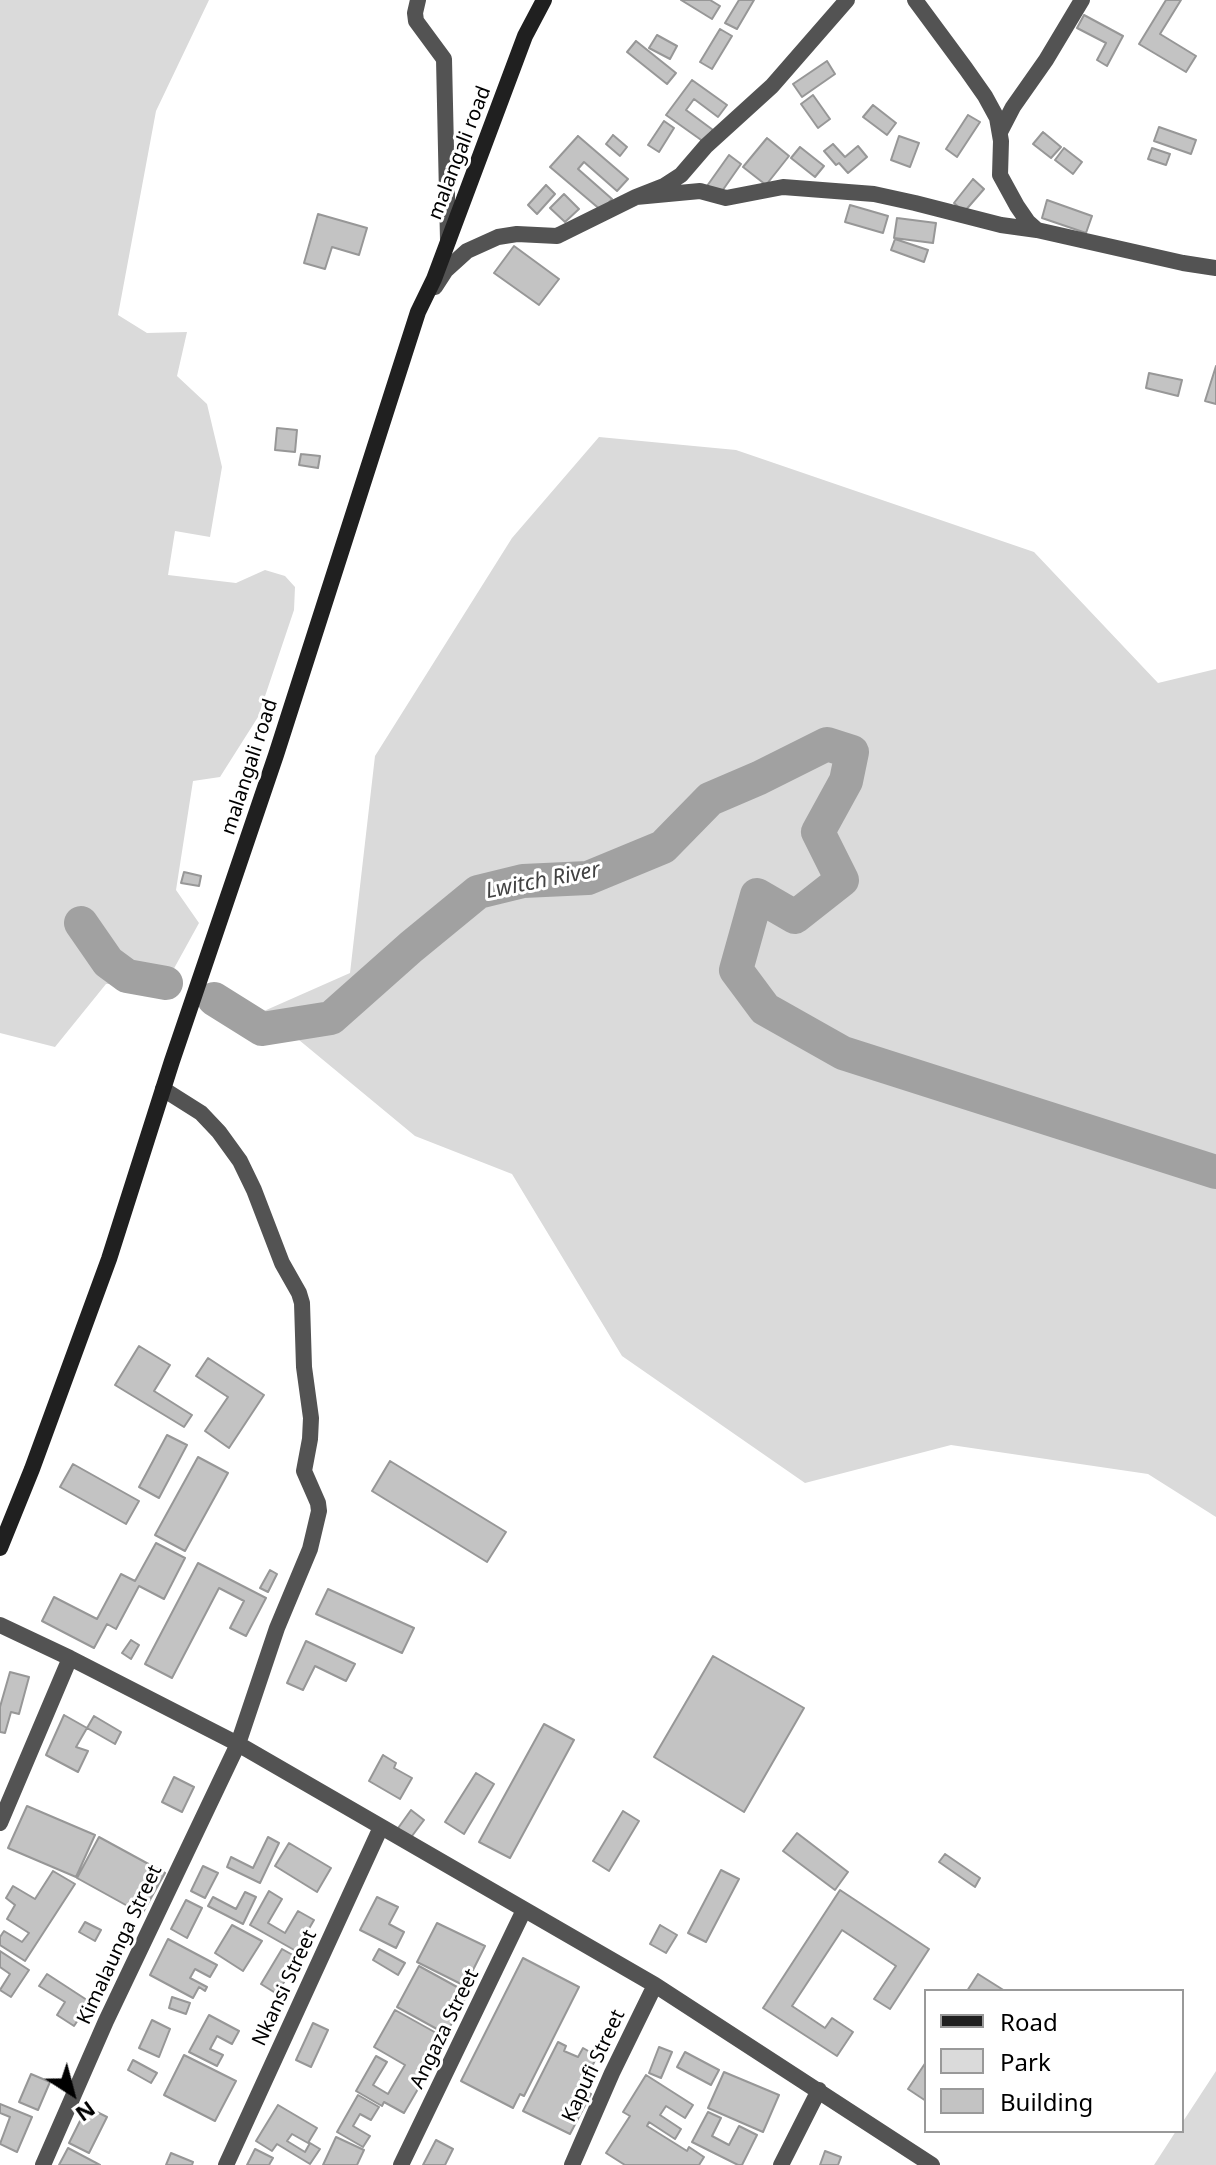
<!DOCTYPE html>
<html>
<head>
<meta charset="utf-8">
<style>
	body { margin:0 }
	#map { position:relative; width:1216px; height:2165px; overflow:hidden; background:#fff; font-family:"Noto Sans",sans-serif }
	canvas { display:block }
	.legend { position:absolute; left:924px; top:1989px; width:260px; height:144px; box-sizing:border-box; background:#fff; border:2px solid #999; margin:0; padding:10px 14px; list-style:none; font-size:24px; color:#000 }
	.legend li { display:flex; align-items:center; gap:16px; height:40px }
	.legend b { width:40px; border:2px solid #999 }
	.north { position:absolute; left:32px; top:2053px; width:80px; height:80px; -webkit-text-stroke:6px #fff; paint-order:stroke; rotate:144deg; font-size:22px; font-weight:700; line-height:32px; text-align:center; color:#000 }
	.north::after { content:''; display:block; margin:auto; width:28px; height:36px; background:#000; clip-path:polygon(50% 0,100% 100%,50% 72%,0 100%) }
</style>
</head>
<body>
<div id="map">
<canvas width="1216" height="2165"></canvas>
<ul class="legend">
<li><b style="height:10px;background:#202020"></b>Road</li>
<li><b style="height:22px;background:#dadada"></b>Park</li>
<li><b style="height:22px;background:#c3c3c3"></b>Building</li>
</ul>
<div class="north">N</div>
</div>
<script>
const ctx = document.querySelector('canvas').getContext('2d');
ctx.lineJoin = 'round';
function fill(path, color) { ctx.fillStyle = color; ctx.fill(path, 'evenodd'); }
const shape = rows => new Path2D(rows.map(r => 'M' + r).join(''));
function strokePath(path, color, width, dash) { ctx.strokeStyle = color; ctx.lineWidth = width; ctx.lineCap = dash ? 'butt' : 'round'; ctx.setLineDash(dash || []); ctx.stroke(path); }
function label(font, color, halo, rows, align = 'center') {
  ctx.font = font + ' "Noto Sans",sans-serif'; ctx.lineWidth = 6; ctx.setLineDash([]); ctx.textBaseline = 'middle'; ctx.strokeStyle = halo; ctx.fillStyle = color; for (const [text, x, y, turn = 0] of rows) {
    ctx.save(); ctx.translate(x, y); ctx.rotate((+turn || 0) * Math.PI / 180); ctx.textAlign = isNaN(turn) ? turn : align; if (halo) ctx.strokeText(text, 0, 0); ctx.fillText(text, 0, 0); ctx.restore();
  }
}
fill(shape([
	[0,0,209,0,156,111,118,315,147,333,187,332,177,376,207,404,222,467,210,537,175,531,168,575,236,583,265,570,285,576,295,587,294,610,258,717,220,777,193,781,176,890,199,923,166,983,106,984,55,1047,0,1033],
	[599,437,736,450,1034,552,1158,683,1216,669,1216,1517,1148,1474,951,1445,805,1483,622,1356,512,1174,415,1136,264,1011,350,973,375,756,512,538],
	[1216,2071,1216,2165,1154,2165,1176,2131,1182,2131,1182,2123]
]), '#dadada');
strokePath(shape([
	[81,923,108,962,127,976,166,983],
	[214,999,262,1029,331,1018,411,947,478,892,523,881,588,878,663,847,710,799,759,778,827,744,852,752,846,781,818,832,842,880,795,917,757,895,736,970,765,1009,843,1053,1216,1172]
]), '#a1a1a1', 34);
const building = shape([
	[681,0,710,0,720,6,712,19,681,0],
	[739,0,754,0,737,29,725,23,739,0],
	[1166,0,1181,0,1160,34,1196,56,1186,72,1139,44,1166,0],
	[1084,15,1123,36,1107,66,1097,60,1106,43,1077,28,1084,15],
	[720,29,732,36,712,69,700,62,720,29],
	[657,35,677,46,670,59,649,48,657,35],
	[636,41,676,73,667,84,627,52,636,41],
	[827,61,835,74,802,97,793,84,827,61],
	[692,80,727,105,718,117,694,99,686,110,713,130,704,142,666,115,692,80],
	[813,95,830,119,818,128,801,104,813,95],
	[873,105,896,123,887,135,863,117,873,105],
	[968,115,980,122,957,157,946,149,968,115],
	[664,121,674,128,659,152,648,145,664,121],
	[1159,127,1196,140,1191,154,1154,141,1159,127],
	[1043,132,1061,147,1051,158,1033,144,1043,132],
	[613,135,627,147,620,156,606,144,613,135],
	[578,136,628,179,617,191,584,162,578,169,612,199,602,211,550,167,578,136],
	[899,136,919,143,910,167,891,160,899,136],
	[767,138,789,156,766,185,743,167,767,138],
	[833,144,845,157,858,146,867,157,848,173,839,163,836,165,824,151,833,144],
	[800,147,824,166,815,177,791,158,800,147],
	[1064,148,1082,162,1073,174,1055,160,1064,148],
	[1152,148,1170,154,1166,165,1148,159,1152,148],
	[729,155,741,164,720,194,707,186,729,155],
	[973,179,984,189,964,212,954,203,973,179],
	[546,185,555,194,537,214,528,205,546,185],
	[564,194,579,209,565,222,550,208,564,194],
	[1047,200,1092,216,1086,233,1042,218,1047,200],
	[850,205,888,216,883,233,845,222,850,205],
	[318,214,367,228,359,255,332,247,325,269,304,263,318,214],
	[897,218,936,223,933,243,894,238,897,218],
	[895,239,928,250,924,262,891,250,895,239],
	[514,246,559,279,539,305,494,273,514,246],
	[1216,366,1216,404,1205,401,1216,366],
	[1149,373,1182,380,1178,396,1146,388,1149,373],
	[277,428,297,430,295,452,275,450,277,428],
	[301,454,320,456,318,468,299,465,301,454],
	[184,872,201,876,199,886,181,883,184,872],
	[139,1346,170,1365,154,1391,192,1415,184,1427,115,1385,139,1346],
	[208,1358,264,1395,229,1448,205,1431,228,1397,196,1376,208,1358],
	[167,1435,187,1445,159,1498,139,1487,167,1435],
	[198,1457,228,1473,185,1551,155,1535,198,1457],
	[390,1461,506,1532,487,1562,372,1491,390,1461],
	[73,1464,139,1501,126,1524,60,1487,73,1464],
	[156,1543,185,1558,164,1599,139,1586,116,1629,107,1624,94,1648,42,1621,54,1597,97,1619,121,1574,135,1581,156,1543],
	[198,1563,266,1598,246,1636,230,1628,244,1601,219,1588,172,1678,145,1664,198,1563],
	[270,1570,277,1574,268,1592,260,1588,270,1570],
	[328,1589,414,1628,402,1653,316,1614,328,1589],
	[131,1640,139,1645,131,1659,122,1653,131,1640],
	[306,1641,355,1664,346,1681,315,1666,303,1690,287,1683,306,1641],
	[713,1656,804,1708,744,1812,654,1757,713,1656],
	[10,1672,29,1677,19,1714,11,1712,5,1733,0,1732,0,1707,10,1672],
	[64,1715,87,1728,76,1747,88,1751,78,1772,46,1755,64,1715],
	[94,1716,121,1732,115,1744,87,1728,94,1716],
	[544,1724,574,1740,510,1858,479,1842,544,1724],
	[383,1755,396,1763,394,1768,412,1778,400,1799,369,1781,383,1755],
	[476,1773,494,1784,464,1834,445,1822,476,1773],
	[174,1777,194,1787,182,1812,162,1802,174,1777],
	[27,1806,95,1835,76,1877,8,1848,27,1806],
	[411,1810,424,1820,409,1840,396,1831,411,1810],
	[623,1811,639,1821,609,1871,593,1861,623,1811],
	[797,1833,848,1872,835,1890,783,1851,797,1833],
	[99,1837,165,1873,142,1914,77,1878,99,1837],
	[268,1837,279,1843,260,1883,227,1867,231,1857,253,1868,268,1837],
	[289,1843,331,1868,317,1892,275,1866,289,1843],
	[945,1854,980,1878,975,1887,939,1862,945,1854],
	[203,1866,218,1873,205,1898,191,1891,203,1866],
	[721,1870,739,1879,706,1942,688,1933,721,1870],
	[53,1871,75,1884,25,1961,0,1945,0,1937,4,1931,22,1942,29,1933,7,1919,15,1905,6,1898,13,1886,35,1899,53,1871],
	[840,1890,929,1949,890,2009,874,1999,896,1966,842,1930,792,2006,825,2028,832,2018,853,2032,837,2056,763,2008,840,1890],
	[269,1891,282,1899,268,1923,285,1933,298,1911,314,1920,296,1951,250,1925,269,1891],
	[245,1892,256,1897,243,1924,208,1906,213,1897,236,1909,245,1892],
	[377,1897,398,1907,389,1924,404,1932,396,1948,360,1930,377,1897],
	[186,1900,202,1908,187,1938,171,1929,186,1900],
	[85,1922,101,1930,95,1941,79,1932,85,1922],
	[437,1923,485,1946,465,1986,417,1962,437,1923],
	[232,1925,262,1941,243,1971,215,1953,232,1925],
	[660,1925,677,1935,666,1953,650,1944,660,1925],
	[168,1939,217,1965,210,1977,195,1969,190,1978,207,1987,205,1991,199,1987,193,1998,150,1975,168,1939],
	[282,1949,298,1958,277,1994,261,1984,282,1949],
	[379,1949,405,1963,398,1975,373,1960,379,1949],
	[0,1951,29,1970,11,1997,0,1990,10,1974,0,1967,0,1951],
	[523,1958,579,1987,524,2096,520,2094,513,2108,461,2081,523,1958],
	[419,1966,468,1993,446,2034,397,2007,419,1966],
	[47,1974,90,2002,74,2026,57,2015,65,2002,39,1986,47,1974],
	[978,1974,1005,1991,967,1991,978,1974],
	[172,1997,190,2003,186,2014,169,2008,172,1997],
	[395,2010,447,2039,404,2113,384,2102,382,2106,356,2091,376,2056,387,2062,373,2085,388,2094,405,2065,374,2047,395,2010],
	[209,2015,239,2031,232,2044,217,2036,210,2049,223,2055,217,2066,189,2052,209,2015],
	[152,2020,170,2029,159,2057,139,2048,152,2020],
	[313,2023,328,2030,311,2067,296,2060,313,2023],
	[558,2042,566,2046,564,2051,578,2057,583,2048,597,2056,581,2090,591,2094,570,2134,523,2111,558,2042],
	[659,2047,672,2052,661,2078,649,2073,659,2047],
	[685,2052,719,2070,711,2085,677,2067,685,2052],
	[184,2055,236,2081,215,2121,164,2095,184,2055],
	[133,2060,157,2073,151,2083,128,2070,133,2060],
	[926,2062,926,2101,908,2089,926,2062],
	[724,2072,779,2095,763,2132,708,2108,724,2072],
	[31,2074,50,2082,38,2110,19,2102,31,2074],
	[646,2075,693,2105,685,2118,666,2106,660,2115,681,2129,675,2139,649,2122,647,2126,687,2151,689,2147,704,2157,699,2165,625,2165,606,2153,630,2116,623,2112,646,2075],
	[358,2095,379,2107,371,2120,360,2114,353,2126,370,2136,363,2147,337,2132,358,2095],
	[0,2104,32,2117,17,2152,0,2144,10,2117,0,2113,0,2104],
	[278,2105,317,2128,308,2143,292,2134,287,2141,305,2152,310,2143,320,2149,310,2164,277,2144,272,2151,256,2141,278,2105],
	[87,2107,107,2117,89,2153,69,2143,87,2107],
	[708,2112,721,2118,712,2136,729,2145,739,2126,757,2135,742,2165,738,2165,692,2142,708,2112],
	[336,2137,364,2150,357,2165,323,2165,336,2137],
	[436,2140,453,2149,445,2165,423,2165,436,2140],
	[68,2148,100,2165,59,2165,68,2148],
	[255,2149,273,2158,269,2165,247,2165,255,2149],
	[825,2151,841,2157,838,2165,820,2165,825,2151],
	[171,2153,193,2162,192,2165,166,2165,171,2153]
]);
fill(building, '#c3c3c3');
strokePath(building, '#979797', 2);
strokePath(shape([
	[418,0,415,13,416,21,444,59,448,240],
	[915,0,966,69,985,96,997,118,1001,141,1000,175,1017,206,1028,222,1037,230],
	[1000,132,1013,107,1046,60,1082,0],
	[636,197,700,191,726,198,783,187,874,194,915,203,1001,225,1037,230,1183,263,1216,268],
	[435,287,446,270,467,251,498,237,517,234,557,236,636,197,664,186,681,175,706,146,772,86,847,0],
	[0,1625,70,1658,238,1744,655,1985,932,2165],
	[0,1823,70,1658],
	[43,2165,106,2021,238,1744,277,1628,310,1549,319,1511,318,1503,304,1471,310,1439,311,1418,304,1367,302,1303,299,1293,282,1263,254,1190,240,1161,219,1132,201,1113,163,1089],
	[226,2165,381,1827],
	[401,2165,524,1910],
	[572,2165,612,2073,655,1985],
	[781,2165,819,2090]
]), '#535353', 16);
strokePath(shape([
	[0,1548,32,1469,109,1259,172,1061,276,755,418,312,434,279,525,36,544,0]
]), '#202020', 16);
label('20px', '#000', '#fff', [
	["malangali road",460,153,-69],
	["malangali road",250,767,-72],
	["Kimalaunga Street",120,1945,-65],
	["Nkansi Street",285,1988,-65],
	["Angaza Street",445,2029,-64],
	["Kapufi Street",594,2066,-65]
]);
label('italic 22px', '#424242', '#fff', [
	["Lwitch River",543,881,-11]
]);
</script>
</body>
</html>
